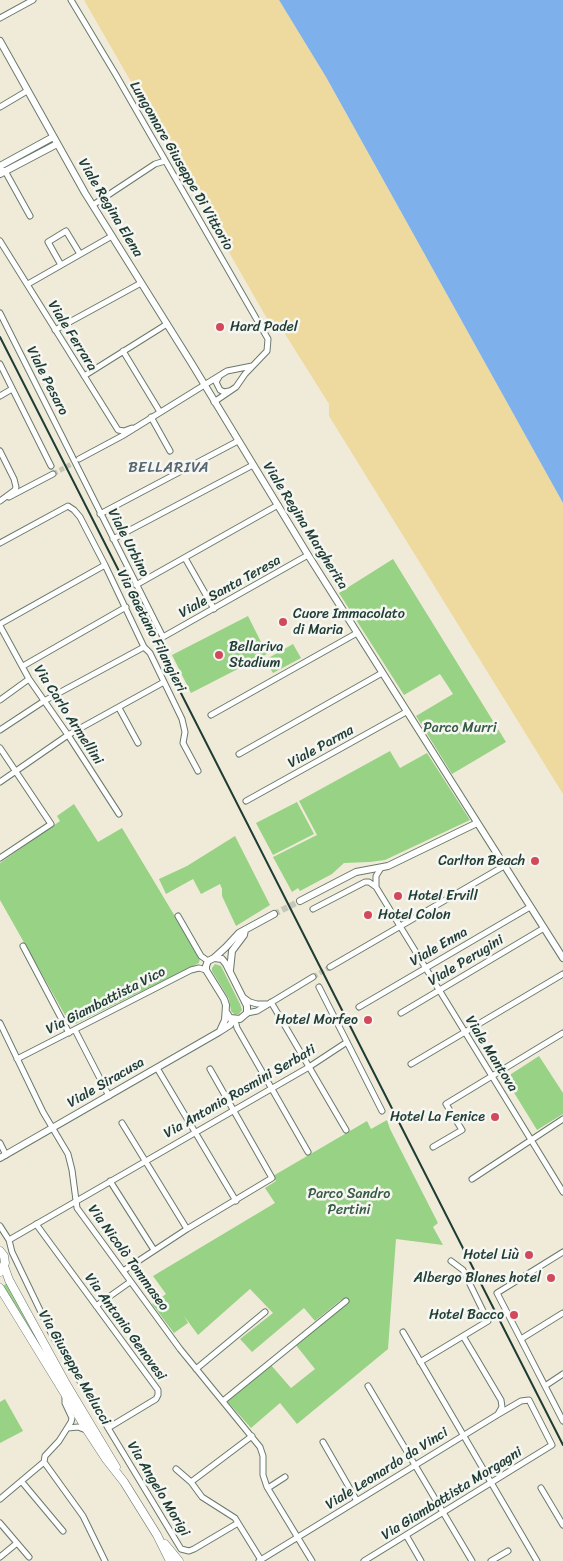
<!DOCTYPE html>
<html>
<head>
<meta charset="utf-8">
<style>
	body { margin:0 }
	canvas { display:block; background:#f0ebd8 }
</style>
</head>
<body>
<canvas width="563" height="1561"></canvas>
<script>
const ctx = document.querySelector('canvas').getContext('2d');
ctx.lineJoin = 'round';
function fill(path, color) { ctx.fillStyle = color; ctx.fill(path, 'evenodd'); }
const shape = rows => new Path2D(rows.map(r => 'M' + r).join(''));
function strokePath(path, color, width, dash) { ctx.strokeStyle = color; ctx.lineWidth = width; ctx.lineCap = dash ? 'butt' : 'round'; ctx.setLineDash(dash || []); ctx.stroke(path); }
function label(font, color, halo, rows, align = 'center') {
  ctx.font = font + ' Sriracha,sans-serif'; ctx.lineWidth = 5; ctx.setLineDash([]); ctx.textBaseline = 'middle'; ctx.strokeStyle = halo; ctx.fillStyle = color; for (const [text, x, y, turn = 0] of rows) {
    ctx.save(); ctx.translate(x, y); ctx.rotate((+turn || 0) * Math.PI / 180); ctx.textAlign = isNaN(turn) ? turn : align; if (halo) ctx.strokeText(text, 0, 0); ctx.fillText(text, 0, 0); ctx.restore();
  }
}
fill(shape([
	[393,559,506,742,452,774,416,716,453,694,440,674,404,695,339,593],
	[248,616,267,654,191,693,172,655],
	[293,644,301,658,273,673,265,660],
	[390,751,400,768,427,753,470,820,385,860,370,862,344,863,332,874,300,891,298,888,292,892,273,857,317,835,299,801],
	[297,802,314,834,273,855,256,823],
	[74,804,98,842,122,828,200,958,199,963,75,1024,69,1022,0,900,0,863,60,821,57,816],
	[235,836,270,905,236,926,222,896,222,889,220,884,201,894,193,879,166,894,159,879,187,866],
	[215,964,221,966,240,1004,242,1010,239,1014,235,1015,231,1011,229,999,212,971,212,968],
	[539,1056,563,1093,563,1114,537,1130,505,1078],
	[387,1120,390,1129,438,1223,433,1227,443,1245,396,1239,388,1349,297,1424,280,1403,251,1428,226,1400,270,1364,291,1388,315,1369,295,1344,344,1304,341,1300,315,1321,304,1308,252,1352,240,1339,273,1313,250,1289,198,1335,184,1316,188,1323,174,1333,152,1304,166,1294,153,1276,275,1203,265,1188,276,1181,273,1176,367,1121,371,1129],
	[7,1283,46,1355,3,1286],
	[5,1399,23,1431,0,1443,0,1402]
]), '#97d285');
fill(shape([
	[84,0,279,0,326,77,563,503,563,794,329,416,329,404,280,326,269,322]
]), '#eeda9e');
fill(shape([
	[279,0,563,0,563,503,326,77]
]), '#7eb1eb');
strokePath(shape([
	[53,474,77,461],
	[313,977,330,967]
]), '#c6c8b7', 5, [5, 2.5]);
strokePath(shape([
	[274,914,300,901]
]), '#c6c8b7', 6, [6, 3]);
const minor = shape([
	[71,0,116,75,268,339,267,351,245,374,236,387,214,402],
	[0,18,33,0],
	[0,107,27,91],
	[0,169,5,171,30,216],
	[93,205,155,164,165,161],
	[0,241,118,430,124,431,132,428],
	[61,265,48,242,66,231,80,254],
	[28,284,112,236],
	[0,313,163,637,308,555],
	[55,330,141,283],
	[123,351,160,412],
	[0,364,51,466],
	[84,376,167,324],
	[219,377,216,382,220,390,224,392,229,391],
	[0,396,12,389],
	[151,417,170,451],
	[0,451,14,479,16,487,15,490,0,501],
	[79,459,122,436,227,371,252,366],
	[9,497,53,474],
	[100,514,238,441],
	[113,539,253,465],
	[0,543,68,506,74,510,80,517,105,565,144,647,150,653,182,719,185,732,183,743,198,771],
	[185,558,214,609],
	[136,585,278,505],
	[0,624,105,565],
	[0,626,29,679,68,735,119,814],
	[23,666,126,607],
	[0,700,29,679],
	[119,708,138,743],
	[211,715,357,633],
	[0,730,44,701,144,647],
	[0,748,51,824,0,858],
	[239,754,382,673],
	[0,782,68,735,164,682],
	[246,801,406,712],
	[381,868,376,876,376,887,563,1192],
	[313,909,365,882,369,882,376,887],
	[178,916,201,956,208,961],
	[23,946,69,1033],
	[330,967,504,866],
	[319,987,382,1111],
	[243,997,250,1002,257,1004,267,1004],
	[271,1002,346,1130],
	[359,1007,530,907],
	[247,1013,257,1011,313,977],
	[401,1013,544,928],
	[235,1020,237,1028,308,1152],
	[0,1023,43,1112,68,1154,72,1170,77,1208,180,1349,260,1447,263,1456,263,1475,267,1487,312,1561],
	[75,1030,109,1096],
	[17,1059,191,970,199,968,206,970],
	[411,1064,563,974],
	[157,1068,236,1201],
	[122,1123,187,1229],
	[0,1143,6,1155],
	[433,1147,462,1130,446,1104,563,1033],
	[472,1179,563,1119],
	[110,1181,154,1250],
	[36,1224,158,1390,158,1395,156,1399,108,1428],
	[0,1226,9,1240,12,1252,52,1335,181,1549,189,1551,194,1549,238,1523],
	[9,1240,309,1067,347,1042],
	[563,1252,497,1293,563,1421],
	[123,1271,187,1229,272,1178,210,1069],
	[96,1306,130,1282],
	[403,1332,537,1561],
	[463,1336,501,1400,502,1407,498,1414],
	[521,1339,563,1313],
	[420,1362,488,1321,463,1270,451,1261],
	[196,1369,265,1312],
	[368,1386,472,1561],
	[545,1386,563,1374],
	[223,1401,346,1301],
	[68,1428,78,1427,86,1430],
	[323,1442,357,1501],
	[44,1462,83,1516,105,1561],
	[176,1469,191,1482,202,1497,235,1518,261,1560],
	[22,1482,63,1531],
	[191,1482,252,1436],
	[268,1488,285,1477],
	[541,1488,563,1525],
	[0,1499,44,1462,45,1456,59,1441,71,1422,72,1418,65,1403,65,1396],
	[0,1523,29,1557],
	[406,1535,421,1561],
	[0,1557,17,1543],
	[259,1561,497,1415,521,1401,529,1400,552,1445,364,1561],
	[491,1561,508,1551]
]);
const tertiary = shape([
	[0,41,85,193,192,364,308,555,563,958],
	[0,166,53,137],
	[0,174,57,144],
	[300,901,356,872,388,866,477,823],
	[214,958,226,947,239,933,274,914],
	[230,970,232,951,244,935,245,930],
	[220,1031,225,1020,226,1005,224,999,206,970,206,966,208,961,214,958,222,959,226,964,247,1006,247,1013,240,1019,230,1018,226,1012],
	[0,1158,219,1032,230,1025,233,1020]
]);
const secondary = shape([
	[0,1251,4,1256,5,1263,0,1272],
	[4,1266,9,1280,65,1382,116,1467],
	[0,1288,87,1430,106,1459,124,1482,157,1535,170,1561],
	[165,1544,179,1561]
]);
strokePath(minor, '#687a6d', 7);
strokePath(tertiary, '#687a6d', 8);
strokePath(secondary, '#687a6d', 9);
strokePath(minor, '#fff', 5);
strokePath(tertiary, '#fff', 6);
strokePath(secondary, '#fff', 8);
strokePath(shape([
	[0,337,563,1445]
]), '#1f3d34', 2);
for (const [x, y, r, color] of [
	[220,327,5,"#d1495b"],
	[283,622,5,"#d1495b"],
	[219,655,5,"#d1495b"],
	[535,861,5,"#d1495b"],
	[398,896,5,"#d1495b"],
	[368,915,5,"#d1495b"],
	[368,1020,5,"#d1495b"],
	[495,1117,5,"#d1495b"],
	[529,1255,5,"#d1495b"],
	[551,1278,5,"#d1495b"],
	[514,1315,5,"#d1495b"]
]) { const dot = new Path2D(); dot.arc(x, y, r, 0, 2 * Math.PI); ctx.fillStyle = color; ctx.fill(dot); strokePath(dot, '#f6f6f2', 2); }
label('14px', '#1f3d34', '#f6f6f2', [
	["Lungomare Giuseppe Di Vittorio",181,166,60],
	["Viale Regina Elena",110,208,59],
	["Viale Ferrara",72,336,58],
	["Viale Pesaro",47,381,63],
	["Viale Regina Margherita",305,526,58],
	["Viale Urbino",128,543,63],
	["Viale Santa Teresa",230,587,-29],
	["Via Gaetano Filangieri",151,631,63],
	["Via Carlo Armellini",68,715,57],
	["Viale Parma",321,747,-29],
	["Viale Enna",439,947,-30],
	["Viale Perugini",466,961,-31],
	["Via Giambattista Vico",106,1001,-27],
	["Viale Mantova",491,1054,58],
	["Viale Siracusa",106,1083,-30],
	["Via Antonio Rosmini Serbati",240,1092,-30],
	["Via Nicolò Tommaseo",128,1258,54],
	["Via Antonio Genovesi",125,1327,54],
	["Via Giuseppe Melucci",74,1368,60],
	["Viale Leonardo da Vinci",387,1469,-32],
	["Via Angelo Morigi",158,1489,59],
	["Via Giambattista Morgagni",452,1494,-32]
]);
label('14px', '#1f3d34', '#f6f6f2', [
	["Hard Padel",230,327,"left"],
	["Cuore Immacolato",293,614,"left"],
	["di Maria",293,630,"left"],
	["Bellariva",229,647,"left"],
	["Stadium",229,663,"left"],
	["Carlton Beach",525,861],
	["Hotel Ervill",408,896,"left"],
	["Hotel Colon",378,915,"left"],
	["Hotel Morfeo",358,1020],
	["Hotel La Fenice",485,1117],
	["Hotel Liù",519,1255],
	["Albergo Blanes hotel",541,1278],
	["Hotel Bacco",504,1315]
], 'right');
label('14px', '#375b44', '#f6f6f2', [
	["Parco Murri",460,728],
	["Parco Sandro",349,1194],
	["Pertini",349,1210]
]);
ctx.letterSpacing = '1px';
label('15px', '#566670', '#f6f6f2', [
	["BELLARIVA",169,468]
]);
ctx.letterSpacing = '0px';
</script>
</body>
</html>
